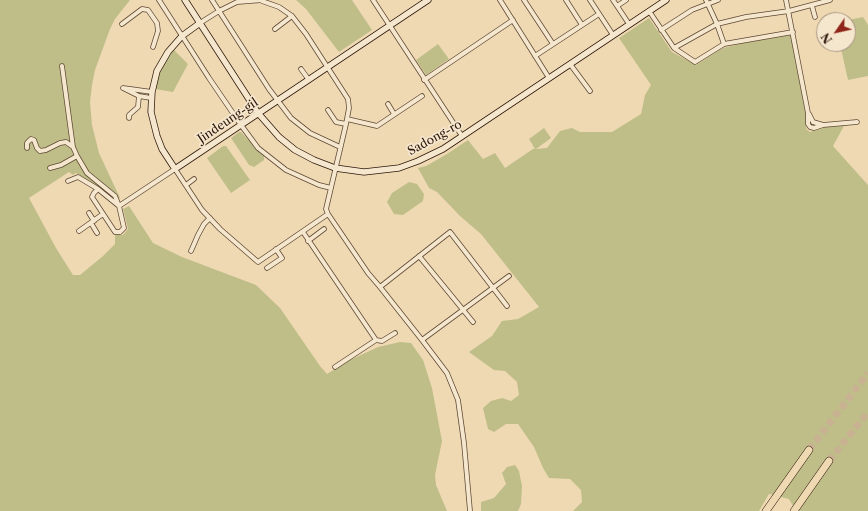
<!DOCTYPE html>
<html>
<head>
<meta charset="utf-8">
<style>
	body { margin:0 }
	#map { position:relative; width:868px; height:511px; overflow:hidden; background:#efd9b3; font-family:"Libre Caslon Text",serif }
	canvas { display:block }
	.north { position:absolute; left:816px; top:12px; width:40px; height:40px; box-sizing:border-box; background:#f5e6ce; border:1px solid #a5937f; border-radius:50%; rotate:236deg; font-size:11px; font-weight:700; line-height:16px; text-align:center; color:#2d1709 }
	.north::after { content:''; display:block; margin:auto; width:14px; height:18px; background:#8f2418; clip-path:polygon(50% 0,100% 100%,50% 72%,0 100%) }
</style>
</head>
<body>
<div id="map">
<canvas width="868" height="511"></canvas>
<div class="north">N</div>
</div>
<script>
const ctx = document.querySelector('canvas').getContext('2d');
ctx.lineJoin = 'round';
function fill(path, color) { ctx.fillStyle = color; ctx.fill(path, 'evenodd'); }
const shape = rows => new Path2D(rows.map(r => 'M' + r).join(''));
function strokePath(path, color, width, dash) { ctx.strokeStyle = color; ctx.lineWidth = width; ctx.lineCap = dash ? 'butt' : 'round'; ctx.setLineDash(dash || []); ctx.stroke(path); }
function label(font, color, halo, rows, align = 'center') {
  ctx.font = font + ' "Libre Caslon Text",serif'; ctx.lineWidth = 3.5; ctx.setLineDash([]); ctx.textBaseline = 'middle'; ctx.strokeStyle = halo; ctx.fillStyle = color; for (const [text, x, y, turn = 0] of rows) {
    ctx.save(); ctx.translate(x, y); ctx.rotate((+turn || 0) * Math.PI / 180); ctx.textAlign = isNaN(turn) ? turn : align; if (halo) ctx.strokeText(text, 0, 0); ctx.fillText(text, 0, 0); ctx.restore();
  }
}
fill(shape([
	[0,0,130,0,115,19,110,29,95,70,92,85,90,102,92,125,99,153,120,198,118,199,76,173,73,175,69,172,29,198,56,248,73,275,80,275,103,256,115,244,115,235,123,235,128,229,123,209,129,206,153,243,182,257,256,285,280,308,320,366,327,374,348,361,378,347,400,342,411,343,423,360,432,388,442,441,435,475,436,485,447,511,0,511],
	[296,0,352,0,372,30,339,52,306,9],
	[863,17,868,25,868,76,848,80,840,44,848,44,848,20],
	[649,18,672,52,696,65,723,48,744,43,791,35,805,111,806,129,810,132,823,127,844,126,833,146,868,185,868,511,796,511,789,499,769,494,759,511,573,511,582,502,581,490,570,479,549,478,543,468,534,447,518,424,506,424,494,432,488,429,483,408,491,401,502,398,511,401,519,395,517,382,505,371,494,370,469,352,492,336,502,321,518,319,539,307,481,234,460,216,437,192,429,188,418,168,426,166,447,154,468,140,483,159,495,153,505,168,533,149,535,149,529,139,544,128,551,138,536,149,547,148,560,131,572,128,580,132,612,132,641,114,645,95,651,85,619,38],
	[438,44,449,59,426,75,416,60],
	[174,50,188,64,173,92,155,89,158,77,164,64],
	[239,132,241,132,264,156,264,160,254,167,249,165,231,138],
	[223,146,226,146,250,180,231,193,207,158],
	[409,182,417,184,424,194,423,201,403,215,394,214,387,202,392,193],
	[515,465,519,471,522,486,521,504,518,511,481,511,481,502,494,498,506,484,502,473,507,467]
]), '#bfbe89');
strokePath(shape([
	[809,450,868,373],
	[829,461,868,412]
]), '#c8b291', 7, [7, 3.5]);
const street = shape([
	[159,0,209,78,241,125,258,148,286,170,319,185,331,188],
	[212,0,269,89,291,118,310,133,340,147],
	[373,0,462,136],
	[500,0,549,78],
	[524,0,553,44],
	[566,0,582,25],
	[590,0,613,35],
	[613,0,629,24],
	[706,0,717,24,724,44],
	[786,0,808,113,808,124,810,127,814,128,823,125,857,122],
	[617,6,626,0],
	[812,6,815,17],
	[649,11,674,48,695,62,724,44,793,32],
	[200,23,219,11,237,2,263,0],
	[122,24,142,9,148,10,157,23,158,31,153,47],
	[275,29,292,16],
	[661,30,692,10,718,0],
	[674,48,717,24,746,17,789,11,830,0],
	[535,56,599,14],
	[570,64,590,91],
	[62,66,73,147,77,156],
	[301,69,309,80],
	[424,80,513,20],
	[151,98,139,96,123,88,152,92],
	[388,104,394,114],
	[328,110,336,122,346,124],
	[809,114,813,122,823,125],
	[129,118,129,115,138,107,139,96],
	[347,119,377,126,422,96],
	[27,148,27,143,31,139,34,140,37,148,40,151,46,150,60,143,66,142,73,147],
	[50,168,61,165,77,156,87,173,115,196,119,206,124,228,120,232,115,232,92,197,94,193,98,189,119,206],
	[68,181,78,177,98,189],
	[186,185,194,179],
	[119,206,175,169,202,210,220,229,258,262,328,214,326,209,346,124,349,108,348,99,306,34,292,16,279,7,262,1],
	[89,213,94,221],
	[328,214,368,273,380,287,422,340,509,276],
	[91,223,97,233],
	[79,231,103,214],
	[303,232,376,340],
	[308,241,324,229],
	[191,251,198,235,204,224,210,218],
	[419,256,473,322],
	[267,268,282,258,276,249],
	[380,287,450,232,507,306],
	[422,340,447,373,458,400,464,443,470,511],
	[335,367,376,340,382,341,395,333]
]);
const secondary = shape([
	[185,0,258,113,279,137,295,150,314,160,335,168,364,172,399,168,418,161,443,149,666,0],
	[200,23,182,36,168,52,157,71,152,92,151,112,157,136,162,149,175,169,428,0]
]);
const highway = shape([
	[766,511,809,450],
	[794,511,829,461]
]);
strokePath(street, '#5e4834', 5.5);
strokePath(secondary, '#2d1709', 7);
strokePath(highway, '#2d1709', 8);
strokePath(street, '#f5e6ce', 4);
strokePath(secondary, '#f5e6ce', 5.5);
strokePath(highway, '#efd9b3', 7);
label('12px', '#2d1709', '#f5e6ce', [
	["Jindeung-gil",228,121,-34],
	["Sadong-ro",435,138,-29]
]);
</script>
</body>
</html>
